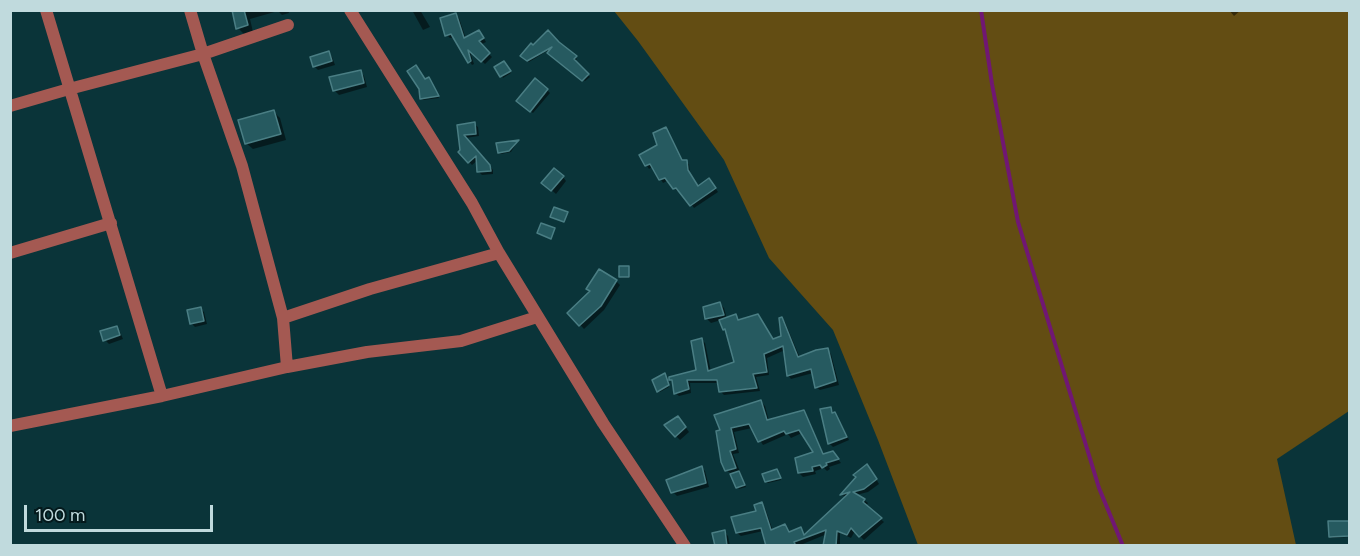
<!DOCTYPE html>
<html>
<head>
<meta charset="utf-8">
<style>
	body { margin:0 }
	#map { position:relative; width:1360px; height:556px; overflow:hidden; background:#0a3439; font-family:Figtree,sans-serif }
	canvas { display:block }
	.frame { position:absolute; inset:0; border:12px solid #c0dadd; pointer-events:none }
	.scale { position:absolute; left:24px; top:505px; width:189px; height:27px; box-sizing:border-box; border:3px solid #c0dadd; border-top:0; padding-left:8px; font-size:18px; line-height:21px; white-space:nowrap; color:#c0dadd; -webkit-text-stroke:4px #04191c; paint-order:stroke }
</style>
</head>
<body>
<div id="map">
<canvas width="1360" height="556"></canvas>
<div class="frame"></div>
<div class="scale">100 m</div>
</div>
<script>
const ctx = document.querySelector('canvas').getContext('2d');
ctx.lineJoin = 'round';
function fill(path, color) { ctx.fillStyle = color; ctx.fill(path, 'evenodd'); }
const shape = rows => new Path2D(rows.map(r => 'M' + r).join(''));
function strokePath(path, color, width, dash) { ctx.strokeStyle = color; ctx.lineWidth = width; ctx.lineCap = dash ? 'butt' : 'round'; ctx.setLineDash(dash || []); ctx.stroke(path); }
fill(shape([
	[614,11,1349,11,1349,411,1277,459,1296,545,918,545,878,440,833,330,769,258,724,160,638,41]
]), '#634d13');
fill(shape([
	[233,10,288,10,289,13,282,15,278,11,250,19,253,32,244,34,238,28],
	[412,10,420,10,430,27,423,30],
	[1229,10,1241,10,1234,16],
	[456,15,459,18,466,39,482,35,486,42,480,45,492,57,485,64,469,49,474,64,472,65,454,37,450,38,447,35],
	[559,44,577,59,575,61,590,77,585,81,547,51,529,62,522,56],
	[328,53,332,57,335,65,318,70,314,66],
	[506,64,511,73,503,78,496,67],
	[360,72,364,76,367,87,339,95,335,91,331,78],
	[425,81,430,81,439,98,423,100,421,98],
	[547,90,550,93,533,113,521,104],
	[274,112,280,118,286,140,253,149,246,143],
	[474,124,478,127,479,136,465,138,493,170,493,174,482,175,478,171,478,160,472,165,460,152,461,150,458,126],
	[666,129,683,161,689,164,690,175,698,188,712,183,718,192,694,208,680,190,677,191,669,180,663,183,653,166,649,169,641,156,659,146],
	[518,141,511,152,501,154,499,152,498,145],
	[563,177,566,181,556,194,547,186],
	[628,267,630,278,622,278,620,277],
	[616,281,620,285,604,310,584,329,569,313],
	[720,304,724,308,727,319,736,316,740,321,758,315,773,340,783,336,782,318,785,322,800,358,827,350,831,354,839,385,820,390,816,387,813,373,791,379,788,375,785,350,767,358,769,375,756,377,760,391,724,395,720,391,719,383,690,383,691,393,679,396,675,393,674,383,671,380,698,371,702,340,705,343,711,372,736,363,727,332,721,320,711,323,707,319],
	[200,308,204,312,207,324,195,327,191,323],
	[116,328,120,332,123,339,109,344,105,340],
	[665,375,669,387,660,392,658,391],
	[761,402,765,406,769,421,803,412,807,416,824,455,836,457,841,463,829,467,830,469,827,471,824,468,815,471,816,474,803,477,799,473,815,453,802,433,791,438,788,434,763,445,752,428,734,432,739,453,733,454,746,487,739,489,732,474,726,470,717,432],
	[830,409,838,418,849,440,833,447,829,443],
	[681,421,689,432,680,440,676,436],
	[701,467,705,471,709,487,677,496,673,492],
	[871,470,879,484,868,492,856,495,864,500,868,503,866,506,884,522,864,540,855,531,851,538,840,533,840,546,825,546,827,534,798,546,767,546,763,531,741,536,737,533,758,512,762,504,765,508,773,531,785,525,790,533,800,529,805,536,846,498,843,495,858,477],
	[778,472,781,480,768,483,766,482],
	[1349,522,1350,537,1332,538,1330,536],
	[724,532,728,536,730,546,716,546]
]), '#0007');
strokePath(shape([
	[981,10,992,84,1018,222,1099,488,1123,546]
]), '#701773', 4);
const building = shape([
	[232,10,244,10,248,25,236,29,232,10],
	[456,13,464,38,479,30,484,38,479,41,490,53,481,62,468,50,471,61,468,63,451,34,445,36,440,18,456,13],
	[548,30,559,42,577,56,574,59,589,74,582,81,547,53,552,47,527,61,520,56,531,43,533,45,548,30],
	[329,51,332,61,313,67,310,57,329,51],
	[504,61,511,71,500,77,494,67,504,61],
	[416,65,425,79,429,77,439,96,420,99,419,89,407,71,416,65],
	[361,70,364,83,333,91,329,77,361,70],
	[535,78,548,89,530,112,516,101,535,78],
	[274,110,281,134,245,144,238,120,274,110],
	[475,122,476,134,464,135,490,165,491,171,477,172,476,156,468,163,458,152,460,150,457,125,475,122],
	[666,127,682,160,687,160,688,170,698,186,709,178,716,188,690,206,676,188,673,189,665,178,659,180,650,164,645,166,639,155,657,145,653,133,666,127],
	[519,140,509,151,498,153,496,143,519,140],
	[554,168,564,176,551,191,541,183,554,168],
	[554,207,568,212,564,222,550,217,554,207],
	[541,223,555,228,551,239,537,233,541,223],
	[619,266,629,266,629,277,619,277,619,266],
	[599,269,617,280,601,306,579,326,567,313,590,291,586,289,599,269],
	[720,302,724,315,705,319,703,307,720,302],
	[201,307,204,321,190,324,187,310,201,307],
	[736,314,738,320,758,314,773,339,781,336,779,318,782,317,798,357,816,350,828,348,836,381,815,388,811,369,787,376,783,346,764,354,767,372,753,374,757,388,719,392,717,380,687,380,689,389,674,394,672,380,669,380,669,377,696,370,691,341,702,338,708,371,734,362,725,329,723,330,719,320,736,314],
	[117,326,120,335,103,341,100,331,117,326],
	[665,373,669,385,657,392,652,380,665,373],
	[761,400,767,420,804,410,823,454,833,451,839,459,826,463,827,465,822,468,820,465,812,467,813,471,798,473,795,458,813,452,799,430,786,434,784,431,758,442,749,424,731,428,736,449,730,451,736,468,725,471,721,462,716,431,720,430,714,415,761,400],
	[831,407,832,413,835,412,847,437,828,444,820,409,831,407],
	[678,416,686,427,675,437,664,425,678,416],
	[867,464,877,479,864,489,853,492,865,499,863,502,882,518,859,537,851,528,847,535,837,531,836,546,823,546,826,530,794,542,796,546,766,546,761,528,736,533,731,517,756,511,754,505,762,502,771,530,785,524,789,532,801,527,804,535,850,492,840,495,856,477,853,475,867,464],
	[702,466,706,483,671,493,666,480,702,466],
	[777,469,781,478,765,482,762,474,777,469],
	[739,471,745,485,736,488,730,474,739,471],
	[1328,521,1349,521,1349,536,1329,537,1328,521],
	[725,530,727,546,715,546,712,533,725,530]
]);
fill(building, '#265a60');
strokePath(building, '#4a7e84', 1.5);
strokePath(shape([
	[46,10,162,396],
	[190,10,203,54,242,166,283,318,287,367],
	[350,10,472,203,499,253,603,423,685,546],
	[10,106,69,89,203,54,288,25],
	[10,253,111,223],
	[283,318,370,289,499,253],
	[10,426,162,396,287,367,367,352,461,341,537,317]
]), '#a45952', 12);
</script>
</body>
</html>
